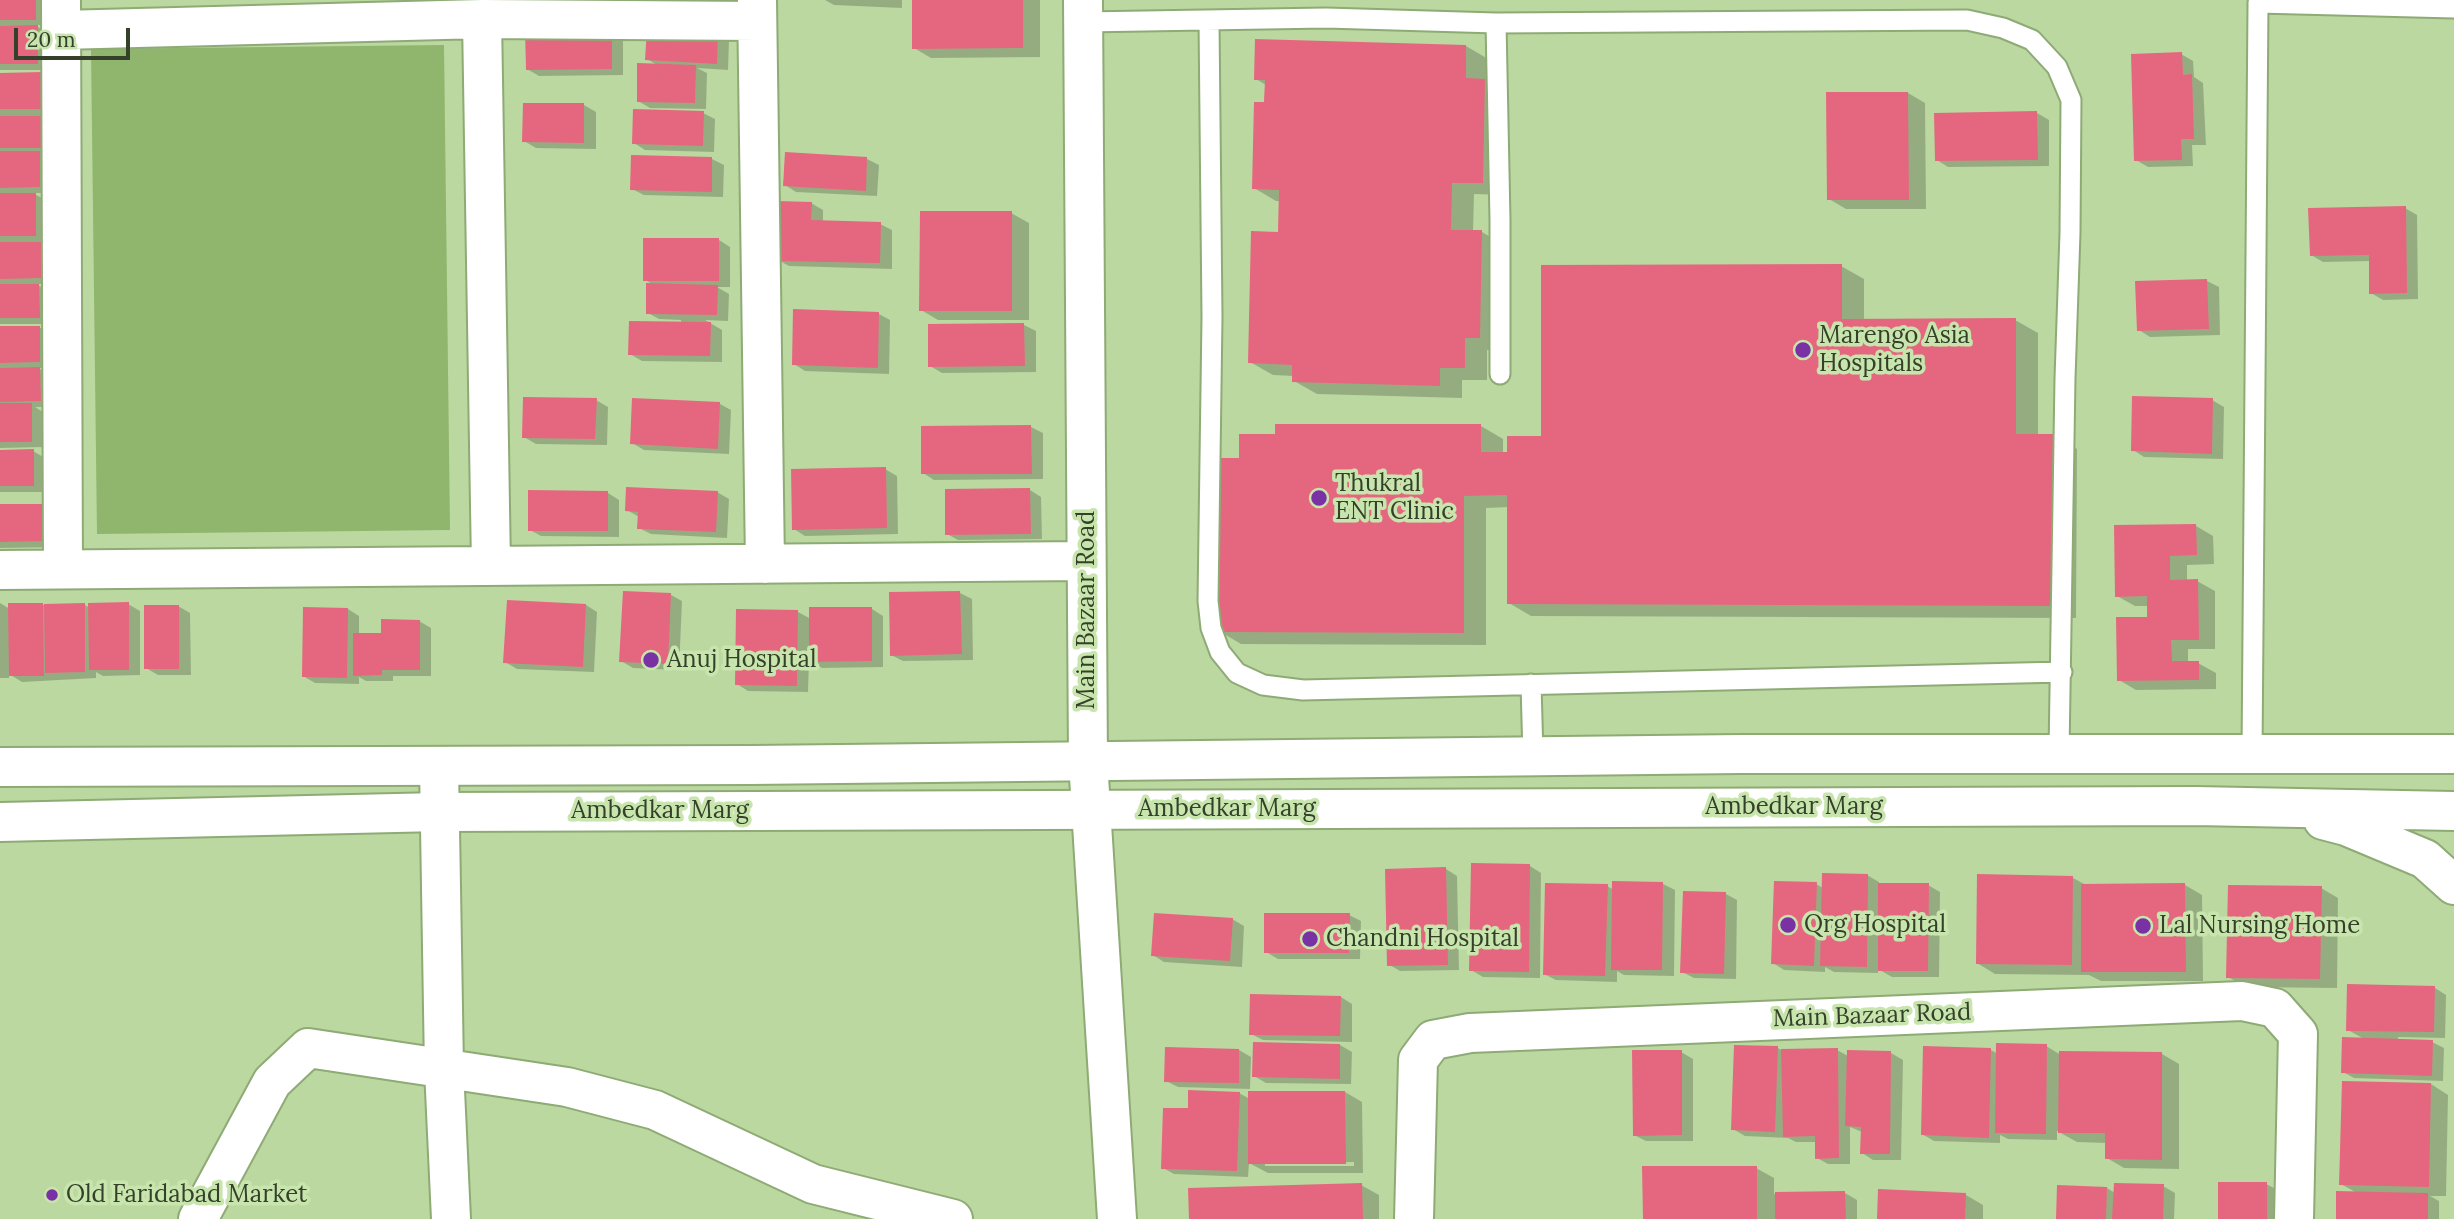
<!DOCTYPE html>
<html>
<head>
<meta charset="utf-8">
<style>
	body { margin:0 }
	#map { position:relative; width:2454px; height:1219px; overflow:hidden; background:#bbd8a1; font-family:Lora,serif }
	canvas { display:block }
	.scale { position:absolute; left:14px; top:28px; width:116px; height:32px; box-sizing:border-box; border:4px solid #344029; border-top:0; padding-left:9px; font-size:21px; line-height:24px; white-space:nowrap; color:#344029; -webkit-text-stroke:5px #c8e5ad; paint-order:stroke }
</style>
</head>
<body>
<div id="map">
<canvas width="2454" height="1219"></canvas>
<div class="scale">20 m</div>
</div>
<script>
const ctx = document.querySelector('canvas').getContext('2d');
ctx.lineJoin = 'round';
function fill(path, color) { ctx.fillStyle = color; ctx.fill(path, 'evenodd'); }
const shape = rows => new Path2D(rows.map(r => 'M' + r).join(''));
function strokePath(path, color, width, dash) { ctx.strokeStyle = color; ctx.lineWidth = width; ctx.lineCap = dash ? 'butt' : 'round'; ctx.setLineDash(dash || []); ctx.stroke(path); }
function label(font, color, halo, rows, align = 'center') {
  ctx.font = font + ' Lora,serif'; ctx.lineWidth = 7; ctx.setLineDash([]); ctx.textBaseline = 'middle'; ctx.strokeStyle = halo; ctx.fillStyle = color; for (const [text, x, y, turn = 0] of rows) {
    ctx.save(); ctx.translate(x, y); ctx.rotate((+turn || 0) * Math.PI / 180); ctx.textAlign = isNaN(turn) ? turn : align; if (halo) ctx.strokeText(text, 0, 0); ctx.fillText(text, 0, 0); ctx.restore();
  }
}
fill(shape([
	[444,45,450,530,97,534,91,49]
]), '#90b56c');
fill(shape([
	[0,0,47,0,47,25,35,25,49,34,50,70,0,70],
	[825,0,902,0,902,8,834,5],
	[914,0,1040,0,1040,57,931,58,914,48],
	[611,29,623,36,623,75,539,76,527,69],
	[718,34,729,40,728,70,697,68,707,73,706,109,650,108,638,101,659,66,647,59],
	[1466,46,1488,59,1488,82,1507,93,1505,195,1474,194,1473,232,1482,232,1504,245,1502,350,1487,350,1487,380,1462,380,1462,398,1317,394,1294,381,1294,376,1273,375,1250,362,1280,234,1281,201,1276,201,1254,188,1266,85,1256,79],
	[2181,54,2193,61,2194,77,2203,83,2206,145,2192,145,2193,166,2148,167,2136,160],
	[0,74,41,74,53,81,60,153,41,154,51,159,51,193,33,193,47,201,47,242,37,242,52,250,53,284,36,284,51,292,51,324,0,324],
	[1908,93,1925,103,1926,209,1846,209,1829,199],
	[584,105,596,112,596,149,536,148,524,141],
	[703,113,715,119,714,152,645,150,634,143],
	[2037,113,2049,120,2049,166,1948,167,1937,160],
	[712,159,724,165,723,197,644,195,632,189],
	[867,159,879,165,877,196,796,192,785,185],
	[811,203,823,210,823,222,880,224,892,230,892,269,789,266,778,260],
	[2405,208,2417,215,2418,299,2383,300,2371,293,2370,261,2323,262,2311,255],
	[1011,213,1029,223,1029,320,938,320,921,310],
	[719,240,730,247,730,287,717,287,729,294,728,321,705,320,722,330,722,362,642,361,630,354,681,323,681,320,659,319,648,313,654,285,645,280],
	[1841,266,1864,279,1864,320,2015,320,2038,333,2038,436,2054,436,2077,449,2076,618,1531,616,1509,603,1509,507,1486,508,1486,645,1241,644,1219,631,1241,460,1481,426,1503,439,1503,454,1543,438],
	[2207,281,2219,287,2220,335,2150,337,2139,330],
	[879,314,890,320,889,374,805,371,794,364],
	[1024,325,1036,331,1036,372,942,373,930,366],
	[39,327,51,334,51,368,38,368,52,376,52,407,35,407,43,412,44,447,0,448,0,328],
	[596,400,608,407,607,445,536,444,524,437],
	[2212,400,2224,407,2223,459,2144,457,2133,450],
	[720,404,731,410,729,454,644,450,632,443],
	[1031,427,1043,433,1043,479,934,480,923,473],
	[0,451,33,451,45,458,45,492,0,492],
	[885,469,897,476,898,534,805,536,794,529],
	[1030,490,1041,497,1042,539,958,540,947,534],
	[717,492,729,499,727,538,651,534,639,528,639,517,627,510],
	[608,493,619,500,619,537,541,536,530,530],
	[0,506,62,547,0,548],
	[2196,526,2213,536,2214,564,2187,565,2187,581,2197,581,2215,591,2215,649,2188,649,2188,663,2198,663,2216,673,2216,689,2136,690,2119,680,2149,619,2149,606,2135,606,2117,596],
	[960,593,972,599,973,660,903,661,891,655],
	[671,595,682,601,679,670,633,668,621,661],
	[0,603,10,609,10,605,85,605,90,608,128,604,140,611,140,675,103,676,96,672,96,678,22,682,9,674,9,678,0,678],
	[586,605,597,612,594,672,517,669,505,662],
	[178,606,190,613,191,675,158,675,146,668],
	[348,609,359,616,359,635,383,635,419,621,431,628,431,676,393,676,393,681,366,681,359,677,359,684,315,683,303,676],
	[872,609,883,616,883,667,822,668,809,660,808,692,748,691,737,684,798,612,811,619],
	[1530,866,1541,873,1540,978,1483,977,1471,970],
	[1446,869,1457,876,1459,970,1400,971,1388,964],
	[1867,875,1879,882,1879,885,1928,885,1940,892,1939,977,1892,977,1878,969,1878,973,1834,972,1825,967,1825,972,1784,970,1773,963,1816,884,1823,888],
	[2073,878,2086,885,2185,885,2202,895,2203,981,2101,981,2089,975,1995,974,1977,963],
	[1663,884,1675,890,1674,976,1624,975,1617,971,1617,982,1556,980,1544,974,1607,886,1614,890],
	[2321,888,2338,898,2337,988,2246,987,2228,977],
	[1726,894,1737,900,1736,979,1694,978,1682,972],
	[1349,915,1361,921,1360,959,1278,959,1266,952],
	[1232,919,1244,926,1242,967,1164,962,1153,955],
	[2435,988,2446,995,2445,1038,2398,1037,2398,1040,2432,1042,2444,1048,2443,1081,2354,1078,2343,1072,2364,1039,2348,1030],
	[1341,997,1352,1004,1352,1042,1263,1040,1251,1034],
	[1340,1045,1352,1052,1351,1084,1266,1083,1254,1076],
	[2046,1046,2061,1055,2162,1054,2179,1064,2179,1169,2124,1168,2107,1158,2107,1143,2077,1142,2057,1131,2057,1140,2008,1139,2000,1135,2000,1143,1934,1141,1922,1134,1991,1050,1998,1054],
	[1778,1048,1783,1051,1837,1050,1848,1056,1891,1053,1903,1060,1901,1160,1873,1160,1862,1153,1862,1132,1850,1127,1850,1164,1828,1164,1817,1158,1817,1142,1796,1142,1788,1138,1745,1136,1733,1129],
	[1239,1050,1251,1057,1250,1089,1178,1087,1166,1081],
	[1681,1052,1693,1059,1693,1141,1646,1141,1634,1135],
	[2431,1084,2448,1095,2446,1196,2430,1196,2439,1201,2439,1219,2338,1219,2357,1193,2341,1184],
	[1345,1092,1362,1102,1363,1173,1268,1173,1249,1163,1248,1177,1174,1174,1163,1168,1190,1110,1239,1093,1250,1099],
	[1354,1162,1354,1166,1265,1166,1265,1163],
	[1756,1168,1774,1178,1774,1194,1845,1193,1857,1200,1857,1219,1644,1219],
	[2266,1184,2278,1190,2278,1219,2220,1219],
	[1361,1185,1379,1195,1379,1219,1190,1219],
	[2163,1186,2175,1193,2174,1219,2058,1219,2107,1188,2115,1193],
	[1966,1195,1983,1205,1983,1219,1878,1219]
]), '#0003');
fill(shape([
	[0,0,36,0,36,20,0,20],
	[912,0,1023,0,1023,48,912,49],
	[38,25,38,64,0,64,0,26],
	[612,27,612,69,526,70,525,28],
	[647,28,718,32,717,64,645,60],
	[1255,39,1466,45,1466,78,1485,79,1483,183,1452,183,1451,230,1482,230,1480,338,1465,338,1465,368,1440,368,1440,386,1292,382,1292,365,1248,363,1251,231,1278,232,1279,190,1252,189,1254,102,1264,102,1265,80,1254,80],
	[2182,52,2183,75,2192,74,2194,139,2181,139,2182,160,2134,161,2131,54],
	[637,63,696,65,695,103,637,102],
	[42,72,42,109,0,109,0,73],
	[1826,92,1908,92,1909,200,1827,200],
	[523,103,584,103,584,143,522,142],
	[633,109,704,111,703,146,632,144],
	[2037,111,2038,160,1935,161,1934,113],
	[0,116,48,116,48,148,0,148],
	[0,151,40,151,40,187,0,188],
	[785,152,867,157,866,191,783,186],
	[631,155,712,157,712,192,630,190],
	[0,193,36,193,36,236,0,236],
	[777,201,812,202,811,220,881,222,880,263,776,261],
	[2406,206,2407,293,2369,294,2369,255,2310,256,2308,208],
	[920,211,1012,211,1012,311,919,311],
	[643,238,719,238,719,281,643,281],
	[0,242,41,242,42,278,0,279],
	[1842,264,1842,319,2016,318,2016,434,2054,434,2054,606,1507,604,1507,495,1464,496,1464,633,1217,632,1217,458,1239,458,1239,434,1275,434,1275,424,1481,424,1481,452,1507,452,1507,436,1541,436,1541,265],
	[2207,279,2209,329,2137,331,2135,281],
	[646,283,718,285,717,315,646,314],
	[0,284,39,284,40,318,0,318],
	[793,309,879,312,878,368,792,365],
	[629,321,711,322,710,356,628,355],
	[1024,323,1025,366,928,367,928,324],
	[0,326,40,326,40,362,0,363],
	[40,367,41,401,0,402,0,368],
	[2132,396,2213,398,2212,454,2131,451],
	[523,397,597,398,595,439,522,438],
	[632,398,720,402,718,449,630,444],
	[0,403,32,403,32,442,0,442],
	[1031,425,1032,474,921,474,921,426],
	[34,449,34,486,0,486,0,450],
	[886,467,887,528,792,530,791,469],
	[626,487,718,491,716,532,637,529,638,512,625,511],
	[1030,488,1031,534,945,535,945,489],
	[528,490,608,491,608,531,528,531],
	[0,504,50,504,51,541,0,542],
	[2196,524,2197,555,2170,556,2170,580,2198,579,2199,640,2171,640,2172,661,2199,661,2199,680,2117,681,2116,617,2147,617,2147,596,2115,597,2114,525],
	[623,591,671,593,668,664,619,662],
	[960,591,962,654,890,656,889,592],
	[507,600,586,604,583,667,503,663],
	[129,602,129,670,89,670,88,603],
	[8,603,43,603,44,676,9,676],
	[85,603,85,672,45,673,44,604],
	[144,605,179,605,179,669,144,669],
	[303,607,348,608,347,678,302,677],
	[809,607,872,607,872,661,809,662],
	[736,609,798,610,797,686,735,685],
	[381,619,420,620,420,670,382,670,382,675,353,676,353,633,381,633],
	[1471,863,1530,864,1529,972,1469,971],
	[1446,867,1448,965,1387,966,1385,869],
	[1822,873,1868,874,1867,967,1820,966],
	[1977,874,2073,876,2072,965,1976,964],
	[1612,881,1663,882,1662,970,1611,970],
	[1774,881,1817,882,1814,966,1771,964],
	[1545,883,1608,884,1605,976,1543,975],
	[1878,883,1929,883,1928,971,1878,971],
	[2185,883,2186,972,2081,972,2081,884],
	[2228,885,2322,886,2320,979,2226,978],
	[1683,891,1726,892,1724,974,1680,973],
	[1154,913,1233,918,1230,961,1151,956],
	[1264,913,1350,913,1349,953,1264,953],
	[2347,984,2435,986,2434,1032,2346,1031],
	[1250,994,1341,996,1340,1036,1249,1035],
	[2342,1037,2433,1040,2432,1076,2341,1073],
	[1253,1042,1340,1044,1340,1079,1252,1077],
	[1996,1043,2047,1044,2046,1134,1995,1133],
	[1734,1045,1778,1046,1775,1132,1731,1130],
	[1923,1046,1991,1048,1989,1138,1921,1135],
	[1165,1047,1239,1049,1239,1083,1164,1082],
	[1838,1048,1839,1158,1815,1159,1815,1136,1783,1137,1781,1049],
	[1632,1050,1682,1050,1682,1135,1633,1136],
	[1847,1050,1891,1051,1890,1154,1860,1154,1861,1127,1845,1126],
	[2059,1051,2162,1052,2162,1160,2105,1159,2105,1133,2058,1133],
	[2342,1081,2431,1083,2429,1187,2339,1185],
	[1188,1090,1240,1092,1237,1171,1161,1169,1163,1108,1188,1108],
	[1248,1091,1345,1091,1346,1164,1248,1164],
	[1642,1166,1757,1166,1757,1219,1643,1219],
	[2218,1182,2267,1182,2267,1219,2218,1219],
	[1362,1183,1363,1219,1189,1219,1188,1188],
	[2114,1183,2164,1184,2163,1219,2112,1219],
	[2057,1185,2107,1187,2106,1219,2056,1219],
	[1878,1189,1966,1193,1965,1219,1877,1219],
	[1845,1191,1846,1219,1775,1219,1775,1192],
	[2336,1191,2428,1193,2428,1219,2336,1219]
]), '#e5667f');
const service = shape([
	[1209,20,1212,317,1208,601,1211,628,1220,652,1237,673,1263,685,1303,690,2062,672],
	[1084,22,1326,18,1496,23,1967,20,2003,28,2032,40,2057,67,2071,100,2070,233,2065,378,2059,753],
	[1496,23,1500,220,1500,374],
	[1531,684,1533,756],
	[2252,754,2258,3,2454,8]
]);
const minor = shape([
	[61,0,63,569],
	[757,0,765,564],
	[1083,0,1088,761,1117,1219],
	[482,19,491,566],
	[61,30,482,19,757,21],
	[0,570,1086,561],
	[439,766,444,1069,451,1219],
	[198,1219,272,1082,308,1048,567,1087,655,1110,813,1184,953,1219],
	[1414,1219,1418,1060,1433,1040,1470,1033,2242,1001,2275,1008,2298,1034,2294,1219]
]);
const tertiary = shape([
	[0,767,751,765,1741,754,2454,754],
	[2323,820,2346,826,2425,859,2454,885],
	[0,822,440,812,754,811,2195,806,2454,811]
]);
strokePath(service, '#8eaa75', 23);
strokePath(minor, '#8eaa75', 42);
strokePath(tertiary, '#8eaa75', 42);
strokePath(service, '#fff', 19);
strokePath(minor, '#fff', 38);
strokePath(tertiary, '#fff', 38);
for (const [x, y, r, color] of [
	[1803,350,9,"#7a31a4"],
	[1319,498,9,"#7a31a4"],
	[651,660,9,"#7a31a4"],
	[1788,925,9,"#7a31a4"],
	[2143,926,9,"#7a31a4"],
	[1310,939,9,"#7a31a4"],
	[52,1195,7,"#7a31a4"]
]) { const dot = new Path2D(); dot.arc(x, y, r, 0, 2 * Math.PI); ctx.fillStyle = color; ctx.fill(dot); strokePath(dot, '#c8e5ad', 2.5); }
label('24px', '#344029', '#c8e5ad', [
	["Marengo Asia",1819,336],
	["Hospitals",1819,364],
	["Thukral",1335,484],
	["ENT Clinic",1335,512],
	["Anuj Hospital",667,660],
	["Qrg Hospital",1804,925],
	["Lal Nursing Home",2159,926],
	["Chandni Hospital",1326,939],
	["Old Faridabad Market",66,1195]
], 'left');
label('24px', '#344029', '#c8e5ad', [
	["Main Bazaar Road",1087,610,-90],
	["Ambedkar Marg",1794,807],
	["Ambedkar Marg",1227,809],
	["Ambedkar Marg",660,811],
	["Main Bazaar Road",1872,1016,-2]
]);
</script>
</body>
</html>
